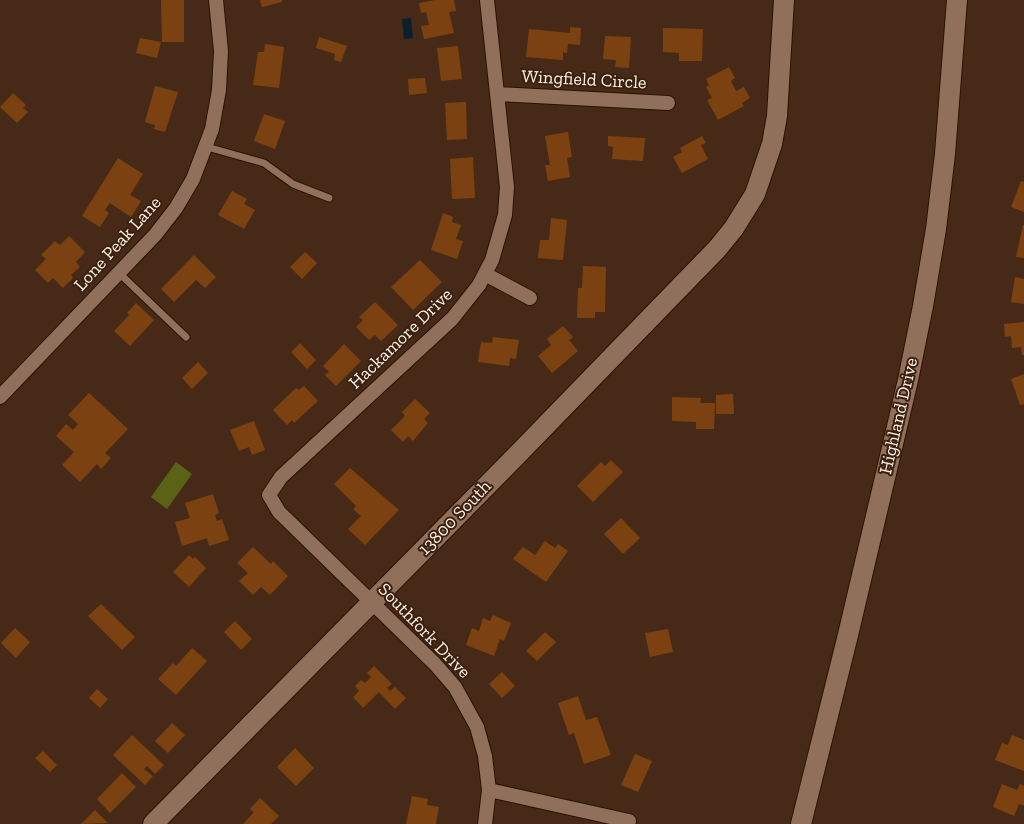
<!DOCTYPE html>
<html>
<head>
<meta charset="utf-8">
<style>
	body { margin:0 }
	canvas { display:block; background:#462a17 }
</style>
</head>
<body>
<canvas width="1024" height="824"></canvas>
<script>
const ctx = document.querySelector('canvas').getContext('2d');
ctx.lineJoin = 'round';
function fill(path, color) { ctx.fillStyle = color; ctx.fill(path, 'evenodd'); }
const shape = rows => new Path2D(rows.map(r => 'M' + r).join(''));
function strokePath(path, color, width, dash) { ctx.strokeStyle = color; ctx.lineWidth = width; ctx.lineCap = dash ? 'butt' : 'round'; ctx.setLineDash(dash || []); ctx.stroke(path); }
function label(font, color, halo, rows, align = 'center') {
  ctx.font = font + ' "Zilla Slab",serif'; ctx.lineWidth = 4; ctx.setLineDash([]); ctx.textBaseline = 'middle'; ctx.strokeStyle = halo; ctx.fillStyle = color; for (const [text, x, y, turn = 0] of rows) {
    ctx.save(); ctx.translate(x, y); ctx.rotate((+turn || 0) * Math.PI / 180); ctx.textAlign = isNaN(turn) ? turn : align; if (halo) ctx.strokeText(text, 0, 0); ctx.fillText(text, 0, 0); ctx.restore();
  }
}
fill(shape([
	[176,462,192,474,167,509,151,497]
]), '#5a6216');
fill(shape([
	[411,18,413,38,404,39,402,19]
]), '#0c202b');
fill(shape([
	[161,0,184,0,184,42,162,42],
	[260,0,282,0,282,2,262,7],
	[435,0,454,0,456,11,449,12,454,33,424,39,421,26,429,25,426,12,421,13,419,3],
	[570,27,581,28,580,45,568,44,567,53,563,52,563,60,526,57,529,29,570,33],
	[663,28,703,29,702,61,679,61,679,53,663,52],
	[605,36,631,37,629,68,615,67,616,60,603,59],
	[319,37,347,46,341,62,334,60,335,54,316,48],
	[140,38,161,42,157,58,136,53],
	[265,44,284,47,279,88,253,85,258,52,264,52],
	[458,46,462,79,441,81,437,48],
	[729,67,735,78,731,81,736,91,744,87,750,98,742,103,744,106,718,120,707,100,712,98,706,87,709,85,706,79],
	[425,78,427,93,409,95,408,79],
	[155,86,178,92,165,132,154,129,155,125,145,122],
	[13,93,26,105,23,108,28,112,17,123,0,107],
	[466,102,467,139,447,140,445,103],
	[264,114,285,121,275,149,254,141],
	[568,132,572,157,567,158,570,177,548,181,545,165,550,165,545,136],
	[608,136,645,138,643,161,612,159,613,147,608,146],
	[702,136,706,143,701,145,708,159,682,173,673,157,682,152,680,148],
	[473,157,475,198,452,199,450,159],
	[118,158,143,174,130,195,141,201,131,217,110,203,105,210,109,213,100,227,82,216],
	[1021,181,1024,182,1024,212,1011,207],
	[232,191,247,199,244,204,255,210,244,229,218,215],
	[443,213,453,217,452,222,461,225,456,239,463,241,457,259,431,250],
	[551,218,567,220,563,260,538,258,540,240,549,240],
	[1023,225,1024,225,1024,258,1016,257],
	[69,236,85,252,76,262,80,267,71,275,73,278,63,288,53,278,48,283,35,270,46,259,41,255,55,241,60,245],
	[305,252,317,263,302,279,290,267],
	[194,255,216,277,205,288,196,280,174,302,161,289],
	[420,260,442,282,413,310,391,287],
	[583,266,606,267,605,312,595,312,595,318,577,318,578,288,582,288],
	[1015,277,1024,279,1024,304,1011,302],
	[375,302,398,325,381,341,375,335,369,340,356,327,363,320,359,317],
	[136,303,154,320,130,346,114,331,129,315,127,313],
	[1024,322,1024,355,1022,355,1021,347,1012,348,1011,336,1005,337,1004,324],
	[563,326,573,337,569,340,578,351,552,373,538,356,551,345,547,339],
	[493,337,519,340,516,359,510,358,509,366,478,362,481,342,492,343],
	[300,343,316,360,307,369,291,352],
	[344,344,361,361,336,386,325,375,329,372,323,366],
	[198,362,208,373,192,389,182,378],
	[1024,374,1024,404,1020,405,1011,379],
	[304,386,318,401,294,423,292,420,287,425,273,410,296,388,299,390],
	[89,393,128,429,105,453,111,458,101,469,97,464,80,482,62,465,74,452,56,436,66,424,73,430,78,424,68,415],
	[733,394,734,414,716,414,716,395],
	[672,397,701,398,700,403,715,403,714,429,696,429,696,422,672,421],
	[415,399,430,413,424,419,428,423,413,441,408,436,403,442,391,430,405,416,402,412],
	[254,421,265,450,252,455,249,447,239,451,230,430],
	[611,460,623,472,593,502,577,486,601,462,605,466],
	[350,468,399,510,365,545,348,529,361,516,353,509,356,506,334,484],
	[213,494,219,513,215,515,217,521,222,519,229,540,209,546,207,538,182,546,175,522,190,518,185,503],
	[621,518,640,538,623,554,604,534],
	[545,541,555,548,558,544,568,551,546,582,513,559,523,547,535,555],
	[253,547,271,564,273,561,288,576,270,595,261,587,253,595,239,581,248,573,237,563],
	[189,555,193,559,195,557,206,568,189,587,173,572],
	[101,604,135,637,122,650,88,616],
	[493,615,511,623,504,641,500,639,494,656,466,645,472,628,479,631,483,618,490,621],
	[235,621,252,639,241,650,224,632],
	[15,628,30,642,16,658,1,643],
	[668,629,673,652,650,657,645,633],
	[545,632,556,642,537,661,526,651],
	[192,648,207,661,176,695,158,679,173,663,176,666],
	[374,666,392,684,387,688,390,691,395,687,406,698,395,709,379,692,363,708,353,697,359,691,355,686,361,680,365,683,371,677,367,673],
	[502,672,515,686,502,698,489,684],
	[97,689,108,699,100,708,89,698],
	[578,696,586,720,597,717,611,755,584,764,574,733,569,735,558,703],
	[172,723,185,735,168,753,155,741],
	[132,735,164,765,155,774,147,766,144,769,153,776,145,785,113,755],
	[1012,735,1024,740,1024,771,995,760,1002,743,1008,745],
	[295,748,314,768,296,786,277,767],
	[43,751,57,765,50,772,35,758],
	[635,754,652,761,638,792,621,785],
	[122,773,136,787,110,813,97,799],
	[1002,784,1017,790,1020,784,1024,786,1024,806,1019,804,1014,816,993,807],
	[412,796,428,799,427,805,439,807,436,824,406,824],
	[260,798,279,816,271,824,243,824,254,812,250,809],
	[95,810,108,823,81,824]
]), '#7c4110');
const lane = shape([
	[207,147,264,163,293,184,329,198],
	[119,273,186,337]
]);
const street = shape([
	[498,94,668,103],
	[485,274,530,298],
	[0,397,155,235,176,208,193,179,212,129,219,90,221,51,216,0],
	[489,790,629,821],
	[485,824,489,790,485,756,477,727,455,687,435,664,279,512,269,495,281,477,452,319,479,285,492,260,505,215,507,187,487,0]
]);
const secondary = shape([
	[153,824,517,455,717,249,734,228,755,194,772,144,777,116,784,0],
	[801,824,848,635,908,380,923,306,936,229,945,154,957,0]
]);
strokePath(lane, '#2b1201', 9);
strokePath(street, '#2b1201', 16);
strokePath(secondary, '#2b1201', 22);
strokePath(lane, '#90705b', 7);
strokePath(street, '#90705b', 14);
strokePath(secondary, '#90705b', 20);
label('18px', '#fef0e6', '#3b200d', [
	["Wingfield Circle",584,80,3],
	["Lone Peak Lane",118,244,-48],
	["Hackamore Drive",401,339,-44],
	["Highland Drive",899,416,-77],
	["13800 South",455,518,-46],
	["Southfork Drive",424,631,46]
]);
</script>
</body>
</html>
